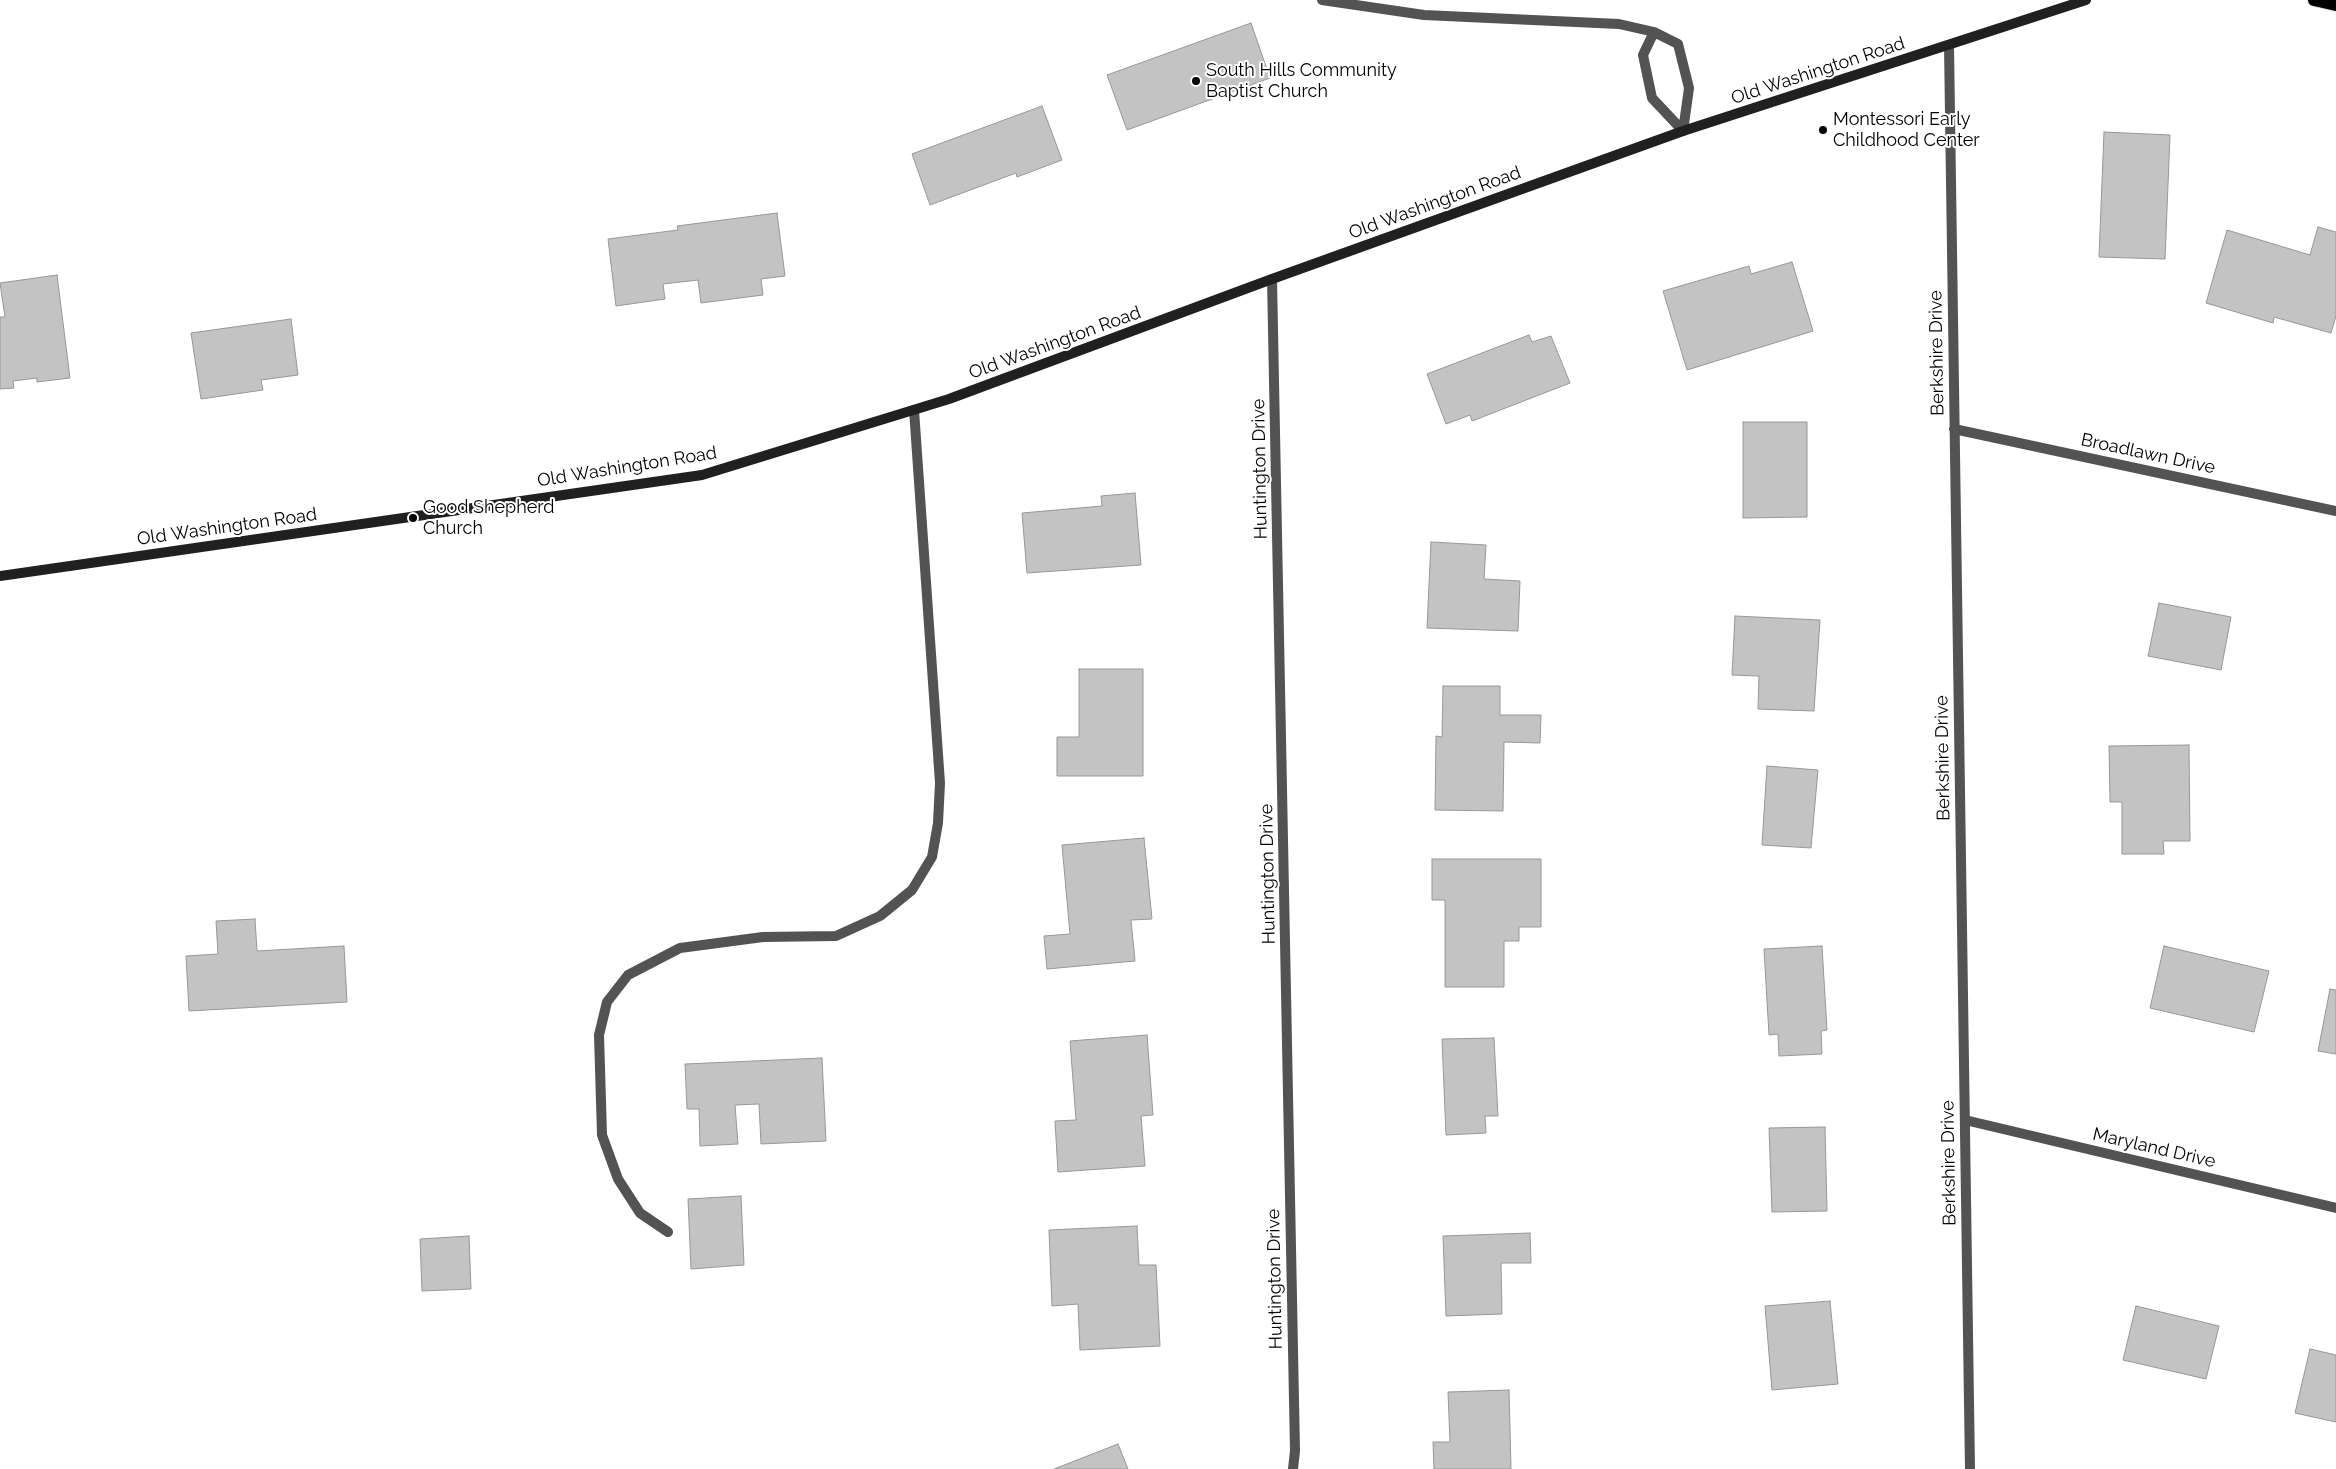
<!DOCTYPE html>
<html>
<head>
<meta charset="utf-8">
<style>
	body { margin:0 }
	canvas { display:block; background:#fff }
</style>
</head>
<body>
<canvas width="2336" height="1469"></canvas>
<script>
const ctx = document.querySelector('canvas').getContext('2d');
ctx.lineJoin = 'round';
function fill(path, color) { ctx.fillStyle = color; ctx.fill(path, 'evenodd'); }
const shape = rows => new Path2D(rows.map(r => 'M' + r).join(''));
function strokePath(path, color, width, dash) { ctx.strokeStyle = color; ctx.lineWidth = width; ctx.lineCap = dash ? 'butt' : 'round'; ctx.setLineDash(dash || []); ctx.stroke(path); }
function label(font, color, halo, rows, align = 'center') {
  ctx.font = font + ' Raleway,sans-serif'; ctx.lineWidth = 4; ctx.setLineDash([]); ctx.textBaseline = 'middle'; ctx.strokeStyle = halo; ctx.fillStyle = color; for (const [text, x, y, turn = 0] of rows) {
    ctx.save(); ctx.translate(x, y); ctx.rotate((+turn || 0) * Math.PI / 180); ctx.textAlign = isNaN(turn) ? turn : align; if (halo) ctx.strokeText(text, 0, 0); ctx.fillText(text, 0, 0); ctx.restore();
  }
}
const building = shape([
	[1251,23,1270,78,1127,130,1107,75,1251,23],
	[1042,106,1062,160,1017,177,1016,173,930,205,912,154,1042,106],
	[2104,132,2170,135,2165,259,2099,257,2104,132],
	[777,213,785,276,761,279,763,295,701,303,698,280,663,284,665,299,616,306,608,239,678,230,677,226,777,213],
	[2318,227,2336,232,2336,316,2331,333,2274,317,2273,323,2206,303,2227,230,2310,255,2318,227],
	[1792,262,1813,331,1687,370,1663,291,1749,266,1751,274,1792,262],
	[57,275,70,378,37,382,37,378,13,381,14,388,0,389,0,317,5,317,0,283,57,275],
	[291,319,298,375,261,380,263,390,201,399,191,333,291,319],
	[1529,335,1532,342,1551,336,1570,383,1472,421,1470,415,1446,424,1427,374,1529,335],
	[1743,422,1807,422,1807,517,1743,518,1743,422],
	[1135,493,1141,565,1027,573,1022,513,1102,506,1101,496,1135,493],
	[1431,542,1486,545,1484,579,1520,581,1518,631,1427,628,1431,542],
	[2159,603,2231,617,2221,670,2148,656,2159,603],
	[1735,616,1820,620,1814,711,1758,709,1759,676,1732,675,1735,616],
	[1079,669,1143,669,1143,776,1057,776,1057,737,1079,737,1079,669],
	[1443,686,1500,686,1500,715,1541,715,1540,743,1504,742,1503,811,1435,810,1436,736,1442,737,1443,686],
	[2189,745,2190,841,2163,841,2164,854,2122,854,2122,802,2110,802,2109,746,2189,745],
	[1767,766,1818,770,1811,848,1762,845,1767,766],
	[1144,838,1152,919,1131,920,1135,961,1047,969,1044,936,1070,934,1062,845,1144,838],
	[1432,859,1541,859,1541,927,1519,927,1519,941,1504,941,1504,987,1445,987,1445,900,1432,900,1432,859],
	[255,919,257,951,344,946,347,1002,189,1011,186,956,218,954,216,921,255,919],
	[1822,946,1827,1030,1821,1031,1822,1054,1779,1056,1778,1034,1769,1035,1764,949,1822,946],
	[2164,946,2269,971,2254,1032,2150,1008,2164,946],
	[2330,989,2336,990,2336,1054,2318,1051,2330,989],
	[1147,1035,1153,1115,1141,1116,1145,1166,1058,1172,1055,1121,1076,1120,1070,1041,1147,1035],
	[1494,1038,1498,1116,1485,1116,1486,1133,1446,1135,1442,1039,1494,1038],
	[822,1058,826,1141,761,1144,759,1104,735,1105,738,1144,700,1146,699,1109,687,1109,685,1064,822,1058],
	[1825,1127,1827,1211,1772,1212,1769,1128,1825,1127],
	[741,1196,744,1265,691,1269,688,1199,741,1196],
	[1137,1226,1139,1265,1156,1265,1160,1346,1080,1350,1078,1304,1052,1306,1049,1230,1137,1226],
	[1530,1233,1531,1263,1501,1263,1502,1314,1446,1316,1443,1236,1530,1233],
	[469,1236,471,1289,422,1291,420,1239,469,1236],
	[1830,1301,1838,1384,1772,1390,1765,1306,1830,1301],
	[2136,1306,2219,1326,2206,1379,2123,1360,2136,1306],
	[2310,1349,2336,1355,2336,1422,2295,1413,2310,1349],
	[1509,1390,1511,1469,1434,1469,1433,1442,1450,1442,1448,1392,1509,1390],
	[1118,1444,1128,1469,1054,1469,1118,1444]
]);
fill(building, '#c3c3c3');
strokePath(building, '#979797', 1);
const primary = shape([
	[2314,0,2336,5]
]);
strokePath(primary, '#dbdbdb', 14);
strokePath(shape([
	[1322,0,1424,15,1619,24,1654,32],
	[1654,32,1678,44,1689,88,1683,131,1652,98,1643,55,1654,32],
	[668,1232,640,1213,618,1179,602,1135,599,1035,607,1002,628,975,680,948,763,937,836,936,880,916,912,890,932,857,938,823,940,783,914,410]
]), '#535353', 10);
strokePath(shape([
	[1949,46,1970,1469],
	[1272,279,1295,1451,1293,1469],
	[1954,429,2336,511],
	[1965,1120,2336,1208]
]), '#535353', 10);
strokePath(shape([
	[0,576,702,475,949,399,1272,279,1683,131,2086,0]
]), '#202020', 10);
strokePath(primary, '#000', 12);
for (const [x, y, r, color] of [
	[1196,81,5,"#000"],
	[1823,130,5,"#000"],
	[413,518,5,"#000"]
]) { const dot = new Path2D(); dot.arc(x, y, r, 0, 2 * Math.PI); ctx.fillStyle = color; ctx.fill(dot); strokePath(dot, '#fff', 2); }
label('18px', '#000', '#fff', [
	["South Hills Community",1206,71],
	["Baptist Church",1206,92],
	["Montessori Early",1833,120],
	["Childhood Center",1833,141],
	["Good Shepherd",423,508],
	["Church",423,529]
], 'left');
label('18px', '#000', '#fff', [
	["Old Washington Road",1818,71,-18],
	["Old Washington Road",1435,203,-20],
	["Old Washington Road",1055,343,-20],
	["Berkshire Drive",1937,353,-91],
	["Broadlawn Drive",2148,454,12],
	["Old Washington Road",627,467,-9],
	["Huntington Drive",1260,469,-91],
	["Old Washington Road",227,527,-8],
	["Berkshire Drive",1943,758,-91],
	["Huntington Drive",1268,874,-91],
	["Maryland Drive",2154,1148,13],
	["Berkshire Drive",1949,1163,-91],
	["Huntington Drive",1275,1279,-91]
]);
</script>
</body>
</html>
